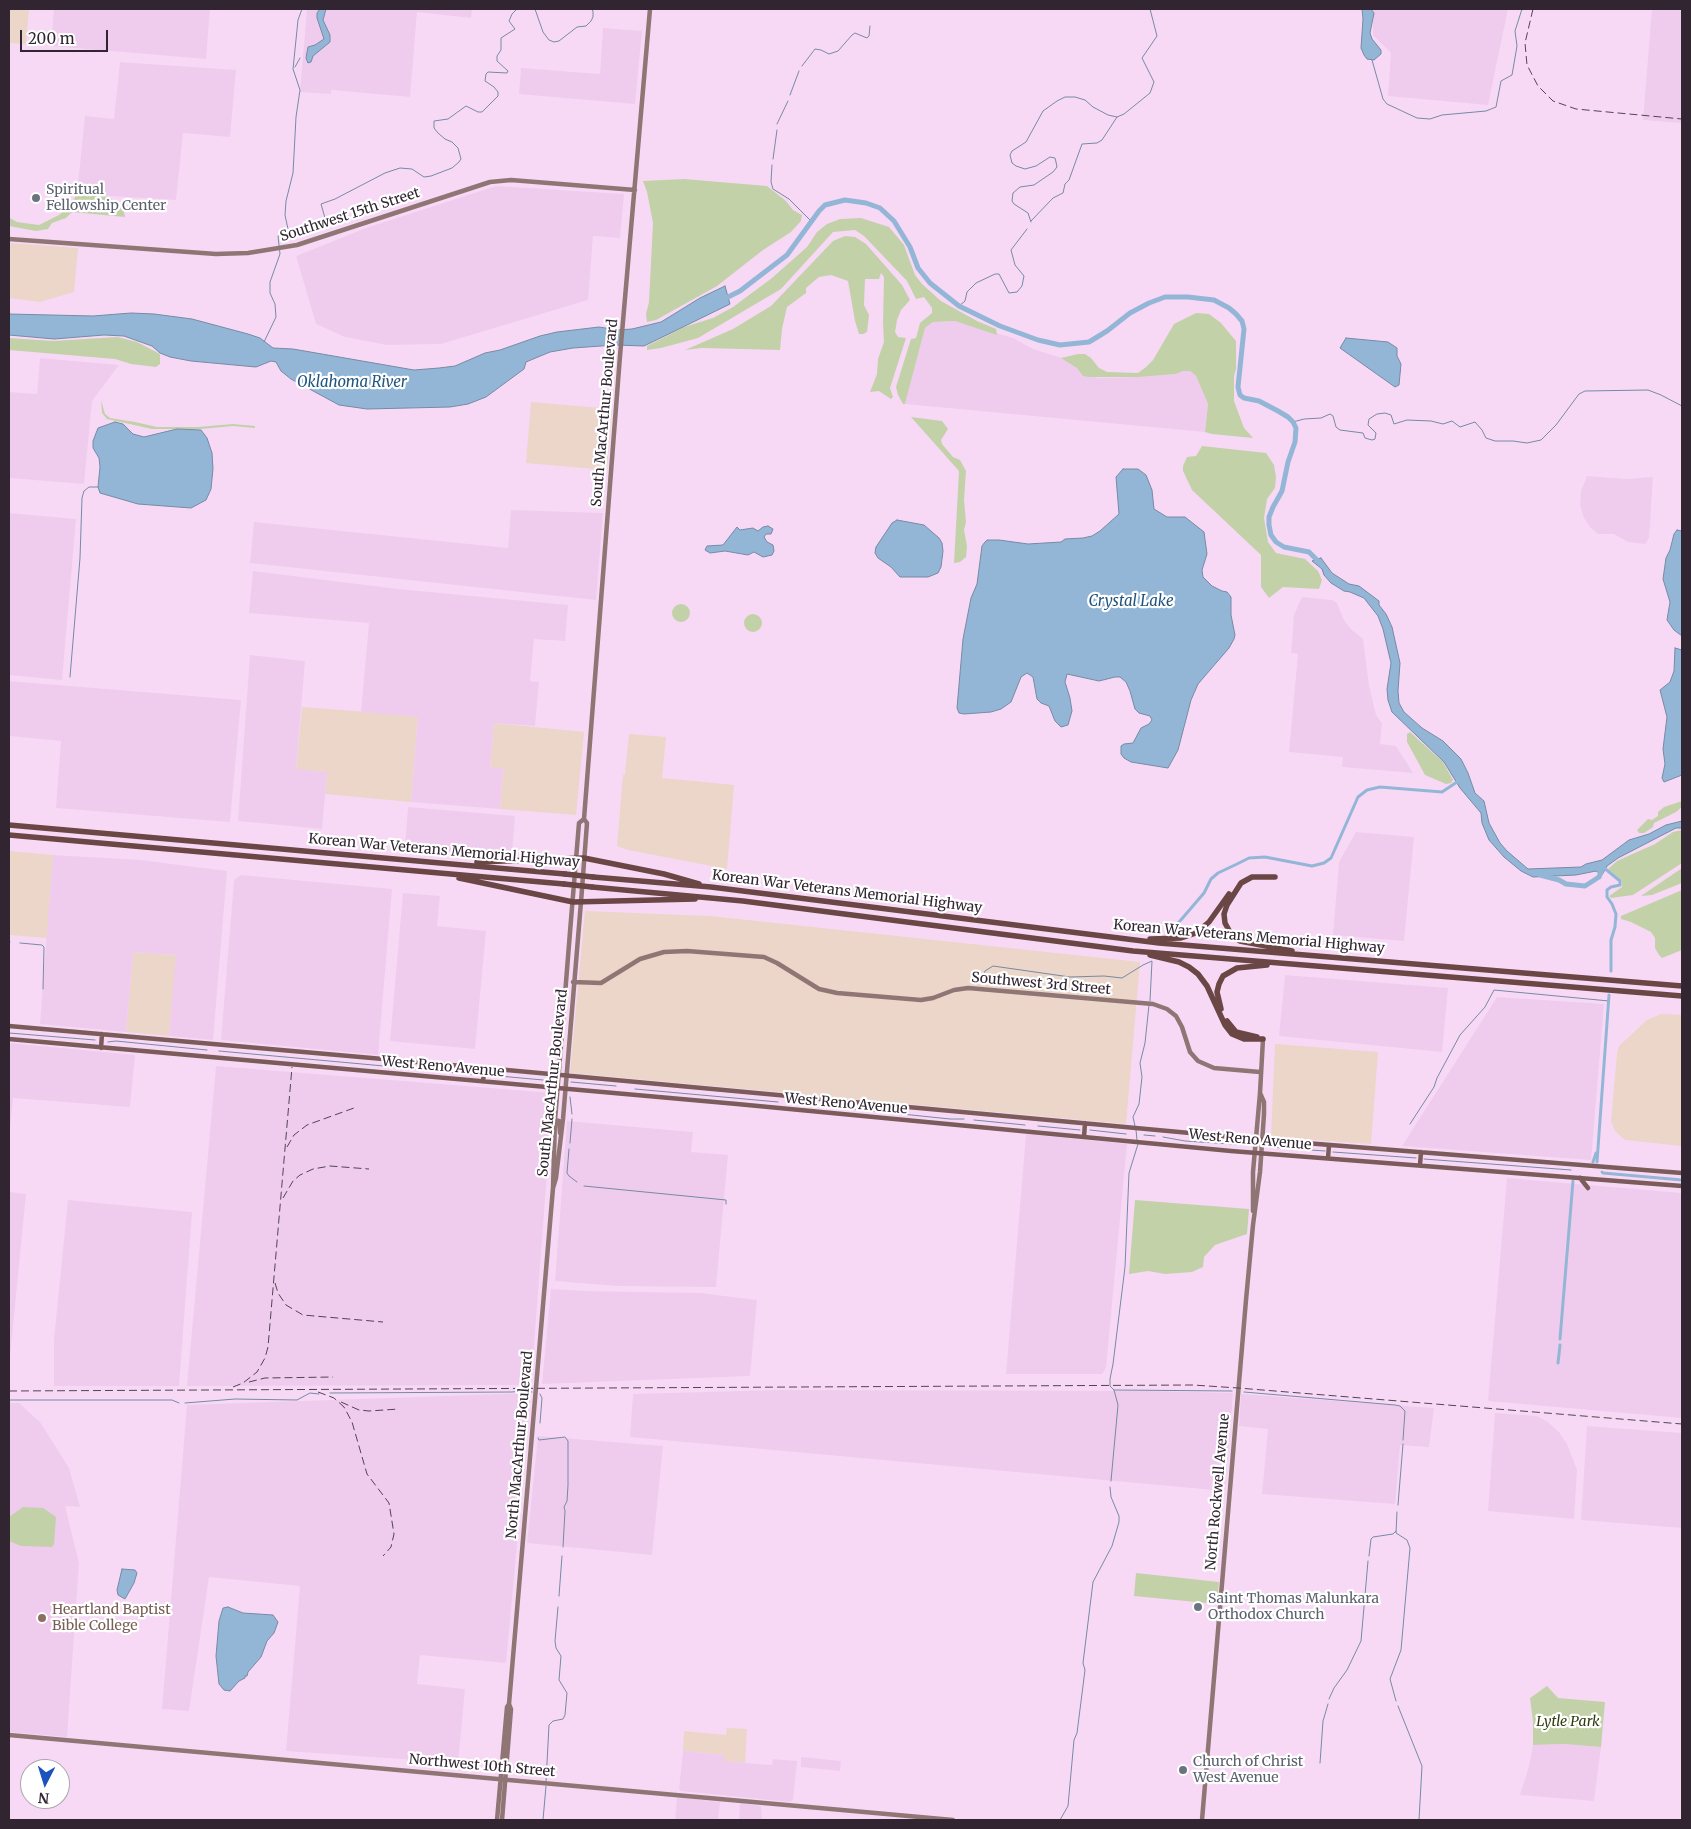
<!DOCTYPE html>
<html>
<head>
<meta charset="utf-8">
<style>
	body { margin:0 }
	#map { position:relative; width:1691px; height:1829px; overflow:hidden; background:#f7d9f6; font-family:Merriweather,serif }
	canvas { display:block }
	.frame { position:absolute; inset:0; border:10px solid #302530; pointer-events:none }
	.north { position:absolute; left:20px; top:1759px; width:50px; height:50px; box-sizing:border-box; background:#fff; border:1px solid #aca8ac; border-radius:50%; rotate:185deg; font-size:14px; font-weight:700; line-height:20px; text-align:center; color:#302530 }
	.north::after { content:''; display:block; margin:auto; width:18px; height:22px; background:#1c51be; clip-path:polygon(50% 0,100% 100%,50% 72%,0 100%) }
	.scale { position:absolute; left:20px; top:30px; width:88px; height:22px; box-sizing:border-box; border:2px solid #302530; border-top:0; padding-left:6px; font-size:15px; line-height:18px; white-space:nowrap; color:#302530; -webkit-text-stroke:4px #fff; paint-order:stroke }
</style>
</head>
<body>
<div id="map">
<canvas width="1691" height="1829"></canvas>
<div class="frame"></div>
<div class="north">N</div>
<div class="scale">200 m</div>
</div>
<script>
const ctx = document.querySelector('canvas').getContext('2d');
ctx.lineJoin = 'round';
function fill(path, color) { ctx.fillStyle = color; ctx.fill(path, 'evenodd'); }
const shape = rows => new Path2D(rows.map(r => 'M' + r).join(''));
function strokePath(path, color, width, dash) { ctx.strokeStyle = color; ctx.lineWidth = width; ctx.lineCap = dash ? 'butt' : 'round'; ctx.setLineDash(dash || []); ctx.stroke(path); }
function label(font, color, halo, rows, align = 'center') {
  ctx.font = font + ' Merriweather,serif'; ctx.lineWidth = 4.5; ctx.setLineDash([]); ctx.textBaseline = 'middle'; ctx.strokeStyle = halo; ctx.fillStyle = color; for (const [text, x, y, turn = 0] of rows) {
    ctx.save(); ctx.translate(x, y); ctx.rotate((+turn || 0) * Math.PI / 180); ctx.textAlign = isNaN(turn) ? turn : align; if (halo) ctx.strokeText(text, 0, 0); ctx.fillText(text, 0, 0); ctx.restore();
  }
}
fill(shape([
	[9,9,29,9,26,44,9,43],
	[9,243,78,248,74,292,40,302,9,298],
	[531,402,612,409,607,470,526,463],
	[302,707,418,716,411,802,325,794,327,772,296,770],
	[494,723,584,732,576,815,500,809,503,769,490,767],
	[629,734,666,737,662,778,734,785,727,869,628,850,617,846,623,775,625,774],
	[9,851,53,855,47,938,9,935],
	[585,911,710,916,1140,962,1126,1124,570,1073],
	[133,952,177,955,169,1036,126,1032],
	[1661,1014,1682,1015,1682,1146,1625,1140,1615,1131,1611,1121,1617,1054,1619,1046,1647,1020],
	[1275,1044,1378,1052,1371,1144,1271,1137],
	[727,1728,747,1729,745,1763,723,1761,724,1755,683,1751,684,1731,726,1735]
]), '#ebd6c9');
fill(shape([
	[54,9,210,9,206,59,51,46],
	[307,9,472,9,471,18,417,12,410,97,331,90,331,94,300,92],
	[1373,9,1508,9,1488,105,1388,96,1391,53,1373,35],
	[1652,9,1682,9,1682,123,1643,120],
	[603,28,642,31,635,104,519,94,521,68,600,74],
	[120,62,236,70,230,137,183,133,176,200,77,194,85,116,114,119],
	[496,186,624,194,620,238,593,236,588,300,441,344,387,345,345,337,316,324,296,256,366,228],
	[955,321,1013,338,1033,349,1062,358,1097,378,1139,377,1176,374,1182,371,1190,371,1196,376,1208,404,1205,432,905,404,925,328,933,322],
	[40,358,119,365,92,401,84,484,9,478,9,392,37,394],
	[1587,476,1627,479,1653,477,1649,538,1645,544,1628,542,1614,534,1598,534,1591,528,1584,518,1580,505,1581,491],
	[511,510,603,513,596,600,250,563,254,522,508,548],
	[9,513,76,519,62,680,9,675],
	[253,571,398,589,568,605,565,641,534,639,530,681,539,682,535,726,494,723,490,767,503,768,500,809,411,802,418,717,361,712,369,623,249,613],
	[1302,597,1332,600,1337,603,1344,620,1350,628,1363,639,1369,685,1376,715,1382,723,1380,744,1396,746,1413,773,1342,767,1343,757,1289,752,1298,654,1291,653,1294,615],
	[250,655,305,661,296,769,327,772,322,829,238,821],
	[9,681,241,700,230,822,56,808,61,741,9,736],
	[408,807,515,816,512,853,473,855,405,848],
	[1356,832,1414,837,1404,941,1333,935,1339,862],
	[53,855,140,860,227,871,213,1040,169,1036,176,955,133,952,126,1032,40,1024],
	[241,875,392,889,378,1055,221,1040,234,880],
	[403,893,440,896,437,926,486,931,475,1049,390,1041],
	[1285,975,1448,988,1442,1052,1279,1036],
	[1497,997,1604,1004,1591,1160,1402,1146],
	[9,1043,135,1055,130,1107,13,1098,9,1140],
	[216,1066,553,1093,531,1385,187,1386],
	[567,1121,693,1132,691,1152,728,1155,716,1287,617,1286,555,1281],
	[1026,1134,1127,1144,1106,1368,1102,1374,1006,1374],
	[1507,1178,1682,1193,1682,1418,1488,1401],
	[9,1192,26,1194,9,1367],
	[68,1200,192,1212,179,1386,54,1386,54,1339],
	[551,1289,585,1291,700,1293,757,1300,750,1376,542,1384],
	[778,1390,1150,1391,1233,1393,1225,1491,630,1437,633,1394],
	[531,1393,506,1663,420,1655,417,1684,465,1689,458,1763,286,1751,300,1586,209,1577,189,1711,162,1709,187,1405],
	[1241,1394,1434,1408,1429,1447,1400,1445,1395,1504,1262,1494,1268,1429,1239,1426],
	[9,1403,19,1403,40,1422,69,1468,80,1507,65,1506,79,1563,67,1737,9,1732],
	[1495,1413,1537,1416,1548,1422,1559,1432,1567,1444,1577,1470,1574,1519,1488,1511],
	[1587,1426,1682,1433,1682,1528,1581,1520],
	[538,1436,663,1446,652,1555,527,1543],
	[1564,1744,1601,1747,1594,1801,1520,1795,1529,1766,1533,1745],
	[683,1751,724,1755,724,1761,745,1763,772,1765,773,1759,797,1761,793,1800,790,1802,681,1791,679,1789],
	[801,1757,841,1761,840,1771,801,1767],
	[677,1797,720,1802,718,1820,675,1820],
	[740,1803,761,1806,762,1820,739,1820]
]), '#efccee');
fill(shape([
	[684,179,767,186,786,201,793,210,802,215,801,221,791,232,763,250,717,286,656,320,647,322,646,314,649,302,653,223,647,192,643,181],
	[77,194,109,197,123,208,125,217,72,212,66,218,52,223,48,229,36,231,9,226,10,218,17,222,39,225,59,215,70,206],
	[861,218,889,227,904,245,915,275,922,284,941,301,977,321,996,329,997,335,955,321,933,322,925,328,905,404,903,404,898,395,896,387,911,339,916,338,920,323,932,313,932,308,924,297,916,299,907,281,864,236,855,230,833,232,781,289,698,338,661,348,647,350,647,346,684,327,713,318,733,307,772,278,807,247,817,232,827,224,840,219],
	[845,236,855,237,866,244,902,285,910,300,901,310,897,320,895,332,898,337,906,338,890,388,893,397,891,399,879,391,870,392,877,374,878,359,884,342,883,323,884,277,881,273,879,279,865,279,864,305,869,315,867,332,863,334,859,334,855,321,848,281,831,275,819,277,806,288,806,293,787,307,782,329,780,350,702,348,685,350,733,329,771,306,833,241],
	[1196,313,1209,314,1221,323,1236,341,1236,369,1234,376,1234,401,1244,428,1253,438,1212,434,1205,432,1208,404,1196,376,1190,371,1183,371,1176,374,1139,377,1089,377,1083,376,1077,368,1061,358,1078,354,1085,354,1091,358,1099,368,1107,372,1138,373,1146,367,1153,360,1174,324],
	[117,337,137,342,160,354,160,364,156,367,131,364,115,359,9,350,9,338,53,341],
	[101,400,105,414,110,418,135,422,157,427,198,427,233,424,255,426,255,428,233,426,201,429,152,429,107,419,102,413],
	[911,417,942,421,948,429,941,440,942,444,953,457,960,460,966,471,964,500,966,522,964,530,967,546,966,557,960,562,954,563,959,471],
	[1202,446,1266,453,1274,465,1276,477,1275,488,1267,499,1264,518,1268,542,1276,553,1305,559,1318,571,1322,580,1319,589,1283,587,1269,598,1261,587,1261,555,1192,490,1183,471,1183,466,1187,457,1196,456],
	'672 613a9 9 0 1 1 18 0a9 9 0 1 1-18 0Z',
	'744 623a9 9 0 1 1 18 0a9 9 0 1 1-18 0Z',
	[1410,732,1443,762,1453,780,1451,783,1446,784,1425,775,1407,742,1407,734],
	[1682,801,1682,807,1676,812,1654,823,1653,827,1644,833,1639,833,1637,830,1648,819,1652,820,1658,816,1658,812,1664,807],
	[1682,830,1682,863,1633,895,1611,898,1609,896,1622,887,1622,881,1608,869,1617,861,1655,844,1673,832],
	[1682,868,1682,883,1652,895,1641,896],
	[1682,890,1682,950,1662,958,1659,955,1655,948,1655,938,1651,932,1631,922,1621,919,1621,916],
	[1135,1200,1249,1209,1247,1234,1215,1245,1204,1257,1203,1267,1192,1272,1165,1274,1148,1271,1129,1274],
	[23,1507,43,1508,56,1517,54,1544,52,1547,21,1546,9,1541,9,1517],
	[1136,1573,1219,1582,1217,1604,1134,1596],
	[1547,1686,1558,1698,1605,1702,1601,1747,1564,1744,1533,1745,1533,1722,1530,1698]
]), '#c3d1a9');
const water = shape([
	[320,9,326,9,323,20,330,35,330,42,313,56,311,62,308,63,306,58,308,47,315,45,324,39,317,18,317,13,320,9],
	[1362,9,1371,9,1374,13,1370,33,1372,39,1381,50,1381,54,1374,60,1367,59,1364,55,1361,48,1363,19,1362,9],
	[725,286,730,304,644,346,615,345,573,348,550,352,526,362,524,369,486,397,468,404,450,407,367,409,339,405,291,379,281,371,276,362,271,361,256,367,191,361,170,357,160,353,152,346,124,336,104,335,54,339,9,335,9,314,93,316,131,313,154,314,192,319,248,334,260,338,273,348,293,349,414,370,439,368,455,366,485,353,500,350,540,336,557,332,599,327,618,330,632,329,661,322,700,298,725,286],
	[1346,338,1388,342,1397,348,1397,356,1401,364,1399,385,1395,387,1340,348,1346,338],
	[115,422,123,424,133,434,144,437,177,429,201,430,207,438,212,453,213,469,211,489,206,500,191,508,138,504,100,493,98,487,100,467,99,458,93,448,93,441,98,428,115,422],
	[1123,469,1138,469,1146,475,1152,490,1154,509,1167,517,1185,517,1204,532,1207,554,1202,570,1203,577,1212,586,1222,591,1227,592,1231,597,1231,615,1235,635,1234,639,1229,648,1198,684,1191,700,1178,750,1168,768,1131,762,1124,758,1121,754,1121,746,1124,744,1133,743,1141,728,1149,724,1152,720,1150,716,1139,713,1135,709,1130,691,1126,682,1120,677,1115,677,1099,681,1067,674,1065,682,1070,698,1072,711,1068,725,1061,727,1055,721,1049,706,1041,703,1037,699,1033,677,1027,673,1021,677,1011,702,1001,709,991,712,964,714,959,713,957,708,963,639,971,598,977,584,982,546,985,542,987,540,999,540,1028,544,1061,542,1065,539,1083,538,1092,536,1100,531,1119,514,1116,477,1123,469],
	[897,520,924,525,939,538,942,543,943,551,941,567,938,573,928,577,900,577,891,567,878,558,875,553,876,547,892,523,897,520],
	[768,526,773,529,771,534,766,534,764,537,767,542,773,545,774,551,772,555,763,557,754,552,748,555,725,551,710,553,705,550,707,546,723,545,737,527,740,530,753,528,758,531,763,527,768,526],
	[1677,530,1682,531,1682,636,1674,630,1667,620,1670,602,1663,579,1666,558,1670,550,1674,534,1677,530],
	[1321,558,1332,573,1349,584,1359,586,1379,601,1379,605,1386,614,1392,627,1400,663,1398,691,1399,703,1404,712,1422,728,1443,741,1461,759,1468,773,1475,793,1484,801,1489,823,1500,843,1507,851,1528,869,1581,867,1586,864,1602,860,1629,840,1649,834,1666,825,1682,821,1682,828,1676,828,1618,858,1607,866,1602,875,1596,871,1576,875,1533,877,1521,871,1504,857,1489,840,1482,823,1481,813,1460,788,1444,762,1392,712,1388,700,1387,689,1391,663,1383,629,1378,616,1364,598,1350,592,1344,591,1331,583,1324,575,1322,569,1312,561,1321,558],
	[1675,648,1682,650,1682,775,1664,782,1662,778,1665,764,1663,749,1667,717,1660,690,1670,682,1674,671,1675,648],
	[122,1569,135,1570,137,1573,134,1583,125,1599,118,1595,117,1590,122,1569],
	[228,1607,243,1613,273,1615,278,1622,274,1633,267,1641,261,1657,248,1672,247,1676,245,1676,245,1678,239,1681,230,1691,224,1690,219,1684,216,1656,219,1621,223,1608,228,1607]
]);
fill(water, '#94b6d6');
strokePath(water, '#768aa4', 1);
strokePath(shape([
	[535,9,543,32,549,40,554,42,559,41,577,27,586,26,591,21,593,17,593,11,591,9],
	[1372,60,1383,99,1387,104,1417,118,1430,119,1442,115,1486,111,1496,107,1501,81,1512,75,1517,46,1515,31,1522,9],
	[802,66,815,49,821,50,829,54,838,51,852,35,855,33,867,38,869,36,870,26],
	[295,67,300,58],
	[790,95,799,71],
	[777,124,788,101],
	[773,159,777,130],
	[772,165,771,182,773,189,789,199,811,221],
	[1031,221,1053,198,1063,193,1065,184,1069,180,1082,144,1097,143,1102,140,1117,117,1124,114,1150,93,1154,82,1142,58,1157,36,1150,9],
	[1031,222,1028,213,1014,204,1012,201,1013,193,1020,187,1034,185,1053,172,1057,167,1056,162,1055,158,1050,157,1036,166,1025,169,1016,166,1012,163,1010,155,1012,151,1026,142,1043,111,1057,101,1065,97,1075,97,1085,100,1093,107,1108,115,1117,117],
	[288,229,285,215,286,201,293,173,296,117,300,90,293,69,298,20,302,9],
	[959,306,965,301,967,292,976,283,995,274,999,274,1009,293,1017,292,1022,286,1024,276,1015,265,1011,250,1027,229],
	[264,342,276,317,275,304,270,293,270,282,280,254,278,236,289,230,309,226,324,221,325,218,321,204,335,199,385,173,400,168,412,169,424,177,431,176,452,168,459,162,461,159,458,148,452,142,445,139,438,133,434,128,434,121,448,119,466,106,478,112,482,112,498,96,498,92,494,87,485,81,486,74,488,72,507,73,508,71,497,61,497,56,501,50,501,38,515,29,509,21,512,14,517,9],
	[1293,422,1304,419,1321,418,1330,414,1333,416,1336,427,1340,430,1363,433,1365,438,1372,440,1375,439,1376,433,1368,425,1369,419,1377,414,1385,413,1391,415,1394,424,1407,420,1431,421,1443,424,1452,421,1460,427,1475,422,1482,430,1486,438,1495,441,1513,441,1527,443,1541,440,1556,425,1579,394,1585,391,1648,390,1661,395,1682,406],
	[70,677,80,558,82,498,84,491,89,487,98,487],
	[9,942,10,942],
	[20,943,42,945,44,947,43,989],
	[980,982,985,971,993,966,1070,977,1104,976,1122,978,1143,965,1152,961,1150,1001],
	[9,1033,95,1040],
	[108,1042,116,1041,207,1050],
	[219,1051,417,1069],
	[424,1070,481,1075],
	[488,1075,554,1081],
	[571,1082,616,1086],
	[635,1089,778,1102],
	[570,1097,572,1114],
	[786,1102,950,1119,964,1119],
	[974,1120,1025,1125],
	[1410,1124,1434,1087,1437,1078,1460,1035,1485,1007,1494,990,1609,1001],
	[1038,1126,1080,1130],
	[1135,1126,1133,1117,1139,1104,1142,1077,1140,1063,1145,1043,1149,1005],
	[1090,1130,1126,1134],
	[1136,1130,1137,1140],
	[1144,1135,1155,1136],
	[1163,1137,1185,1141,1248,1145],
	[570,1143,572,1119],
	[1269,1147,1325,1151],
	[569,1149,567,1173,569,1176,577,1182],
	[1333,1152,1416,1158],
	[1424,1159,1571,1170],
	[584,1186,726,1200,726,1204],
	[1114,1390,1232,1391],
	[1244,1392,1395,1405,1400,1406,1405,1411,1403,1440],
	[330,1393,512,1392,523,1391,532,1392],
	[9,1400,172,1400,179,1403],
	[185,1403,235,1399,297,1400,310,1393,319,1394],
	[540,1423,542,1398,540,1394],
	[538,1438,539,1440,565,1437,568,1441,568,1485,567,1501,564,1507,565,1511,563,1547],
	[1111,1481,1118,1405,1114,1390,1110,1386,1110,1379,1113,1364,1125,1267,1129,1173,1138,1144],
	[1398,1505,1403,1444],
	[1369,1556,1371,1539,1373,1537,1393,1534,1396,1531],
	[559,1596,562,1556],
	[1329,1699,1334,1688,1347,1670,1361,1641,1368,1561],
	[1396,1701,1390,1679,1401,1650,1410,1548,1407,1540,1396,1533,1397,1512],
	[1398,1706,1422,1766,1419,1820],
	[1320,1763,1323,1721,1328,1704],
	[546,1782,549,1725,553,1721,563,1719,565,1715,567,1693,559,1680,561,1656,556,1648,555,1641,558,1607],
	[543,1820,546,1786],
	[1060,1820,1068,1806,1074,1740,1077,1733,1085,1670,1083,1663,1093,1582,1112,1546,1119,1522,1119,1516,1111,1497,1110,1487]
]), '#768aa4', 1);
strokePath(shape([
	[1603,867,1620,881,1620,885,1611,887,1607,890,1607,897,1612,904,1616,914,1615,927,1611,940,1611,971],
	[1168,935,1204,893,1211,879,1218,873,1237,864,1249,858,1265,857,1312,866,1324,863,1331,858,1335,849,1358,797,1367,790,1380,787,1442,792,1460,780],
	[1593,1162,1596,1153],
	[1597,1162,1609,995],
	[1602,1172,1603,1173,1682,1180],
	[1560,1339,1573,1181],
	[1558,1363,1560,1345]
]), '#94b6d6', 3);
strokePath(shape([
	[722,300,740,291,787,255,819,211,825,205,845,200,866,203,880,208,894,221,910,247,918,268,930,283,959,306,1000,326,1038,340,1060,345,1089,342,1107,331,1130,313,1149,303,1165,297,1188,297,1214,300,1229,308,1236,314,1242,321,1244,329,1238,387,1240,395,1244,398,1259,401,1278,411,1288,417,1293,422,1296,428,1295,442,1288,462,1282,491,1273,507,1269,517,1269,525,1271,535,1276,542,1284,547,1309,552,1321,564],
	[1540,875,1559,880,1566,884,1585,886,1599,877,1602,869]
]), '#94b6d6', 5);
strokePath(shape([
	[9,239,216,254,248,253,297,245,490,182,511,180,635,190],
	[573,982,601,983,640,959,664,952,687,951,764,957,777,963,819,989,837,993,921,1000,933,998,954,990,968,988,1153,1004,1167,1009,1176,1016,1182,1027,1190,1052,1198,1061,1214,1068,1260,1072],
	[555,1120,559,1121,560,1133],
	[553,1188,556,1178,563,1119,581,902,587,823,584,819,620,356,650,9],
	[1253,1211,1253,1172,1260,1093,1263,1039],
	[9,1735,953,1820],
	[497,1820,507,1707,509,1704],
	[502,1820,511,1709,509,1704,553,1188,555,1120,570,932,579,823,584,819],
	[1202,1820,1246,1300,1253,1225,1260,1172,1264,1114,1264,1102,1260,1093]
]), '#907575', 4.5);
strokePath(shape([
	[9,1026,485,1068,1255,1139,1682,1173],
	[9,1039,737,1104,1231,1151,1682,1186],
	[101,1048,102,1034],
	[483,1081,485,1068],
	[1084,1137,1085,1123],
	[1328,1158,1329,1145],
	[1420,1165,1421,1152],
	[1580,1178,1588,1188]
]), '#7c5c5b', 4.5);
strokePath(shape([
	[9,825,565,874],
	[9,835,564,884],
	[477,862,584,858,664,874,699,884],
	[593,877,711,887,1159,943,1682,986],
	[1275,877,1252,877,1241,883,1227,905,1224,914,1225,923,1231,934,1240,941,1292,951],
	[459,878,573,902,695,899],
	[592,887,743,901,1133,951,1682,996],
	[1150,939,1181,938,1196,933,1209,922,1229,894],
	[1150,955,1179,962,1189,967,1198,974,1207,986,1225,1025,1232,1034,1244,1039,1263,1039],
	[1221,1009,1217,992,1219,984,1223,976,1237,968,1267,965],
	[1227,1021,1236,1032,1257,1037]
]), '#6a4645', 5.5);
strokePath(shape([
	[1533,9,1525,43,1527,65,1538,86,1553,101,1576,109,1682,119],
	[287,1147,294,1135,307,1125,354,1108],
	[283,1198,293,1181,300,1175,313,1169,330,1166,369,1169],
	[275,1283,278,1293,286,1305,303,1315,383,1322],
	[249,1382,265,1378,333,1377],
	[233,1387,243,1383,257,1372,265,1358,268,1347,292,1067],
	[9,1391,1193,1385,1238,1388,1682,1424],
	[318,1392,334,1398,344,1407,352,1422,367,1474,389,1503,394,1534,391,1547,383,1556],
	[341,1402,359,1410,369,1411,399,1409]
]), '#524452', 1, [8, 4]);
strokePath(shape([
	[565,874,593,877],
	[564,884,592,887]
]), '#6a4645', 5.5);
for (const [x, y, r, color] of [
	[36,198,5,"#6b7280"],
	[1198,1607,5,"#6b7280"],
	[42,1618,5,"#8d6e63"],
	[1183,1770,5,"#6b7280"]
]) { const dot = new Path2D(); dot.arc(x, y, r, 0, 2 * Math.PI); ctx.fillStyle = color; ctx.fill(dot); strokePath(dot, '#fff', 2); }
label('14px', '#5b616d', '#fff', [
	["Spiritual",46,190],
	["Fellowship Center",46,206],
	["Saint Thomas Malunkara",1208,1599],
	["Orthodox Church",1208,1615],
	["Church of Christ",1193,1762],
	["West Avenue",1193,1778]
], 'left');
label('14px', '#302530', '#fff', [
	["Southwest 15th Street",350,215,-18],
	["South MacArthur Boulevard",605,413,-85],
	["Korean War Veterans Memorial Highway",444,851,5],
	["Korean War Veterans Memorial Highway",847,892,7],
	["Korean War Veterans Memorial Highway",1249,937,5],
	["Southwest 3rd Street",1041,984,5],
	["West Reno Avenue",443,1067,5],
	["South MacArthur Boulevard",553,1083,-84],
	["West Reno Avenue",846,1104,5],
	["West Reno Avenue",1250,1140,5],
	["North MacArthur Boulevard",520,1445,-85],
	["North Rockwell Avenue",1218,1492,-85],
	["Northwest 10th Street",482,1766,5]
]);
label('14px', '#785e54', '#fff', [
	["Heartland Baptist",52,1610],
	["Bible College",52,1626]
], 'left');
label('italic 14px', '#2e3a09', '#fff', [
	["Lytle Park",1568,1722]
]);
label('italic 15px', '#20547f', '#fff', [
	["Oklahoma River",352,383],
	["Crystal Lake",1131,602]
]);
</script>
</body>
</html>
